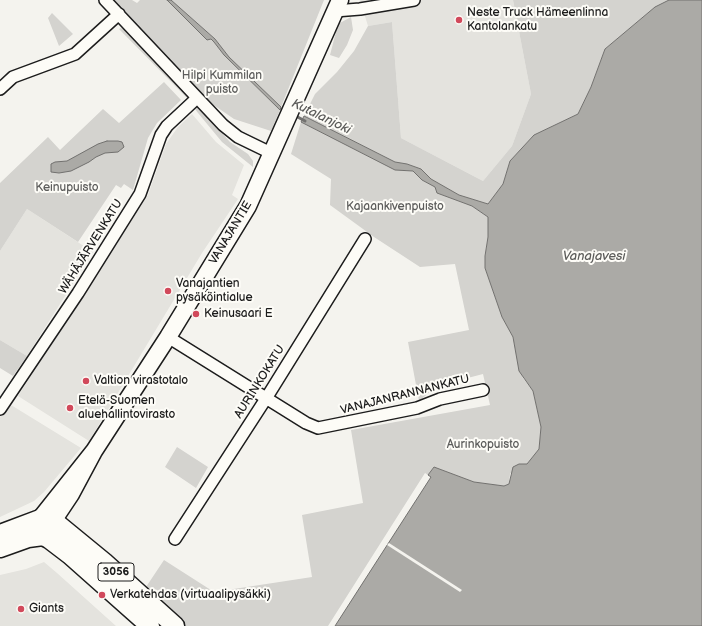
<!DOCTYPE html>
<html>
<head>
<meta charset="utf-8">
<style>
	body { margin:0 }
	canvas { display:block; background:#f4f3ee }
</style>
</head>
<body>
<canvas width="702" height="626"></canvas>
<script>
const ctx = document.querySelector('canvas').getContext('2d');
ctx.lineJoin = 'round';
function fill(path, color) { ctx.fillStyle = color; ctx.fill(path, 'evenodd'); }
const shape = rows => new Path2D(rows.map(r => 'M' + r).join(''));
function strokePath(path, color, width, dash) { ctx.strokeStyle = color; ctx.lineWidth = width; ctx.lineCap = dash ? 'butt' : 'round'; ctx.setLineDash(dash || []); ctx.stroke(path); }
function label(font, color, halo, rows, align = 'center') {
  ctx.font = font + ' "Balsamiq Sans",sans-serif'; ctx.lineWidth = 4; ctx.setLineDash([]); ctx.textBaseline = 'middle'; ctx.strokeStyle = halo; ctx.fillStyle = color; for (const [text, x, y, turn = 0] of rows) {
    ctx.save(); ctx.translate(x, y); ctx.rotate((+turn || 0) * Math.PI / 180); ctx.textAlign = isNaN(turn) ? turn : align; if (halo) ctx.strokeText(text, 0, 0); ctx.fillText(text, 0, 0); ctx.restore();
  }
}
fill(shape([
	[360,0,513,0,531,94,512,146,483,181,401,138,392,22,368,26],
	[192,114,216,142,244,165,232,195,238,199,202,253,89,441,18,396,148,195,166,144,178,127],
	[27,209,93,252,27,356,0,340,0,251],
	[11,405,81,448,44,492,34,501,0,517,0,417],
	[44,562,57,573,116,626,0,626,0,575,26,569]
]), '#e4e3de');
fill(shape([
	[112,0,132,0,137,3,140,0,167,0,207,39,210,39,214,42,224,55,280,110,271,131,234,119,208,101],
	[171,0,324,0,281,107,229,57,215,39],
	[513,0,669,0,655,7,605,49,591,87,578,114,534,135,510,161,503,184,488,204,459,195,431,179,421,169,407,164,395,162,304,116,315,94,337,72,354,51,368,26,392,22,401,138,483,181,512,146,531,94],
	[52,13,73,34,59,46,48,18],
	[351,17,353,30,347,45,339,58,330,55,338,24],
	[121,28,128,32,187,94,187,98,119,29],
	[164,82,181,100,157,123,148,138,133,190,124,184,121,188,116,185,78,242,27,209,0,251,0,183,48,137,60,150,103,109,119,123],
	[198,107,230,142,248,154,253,161,253,167,222,142,198,113,195,109],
	[301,122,395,170,413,171,422,180,435,187,437,193,472,206,488,217,488,237,485,256,485,268,502,317,513,337,523,378,533,391,541,427,539,449,527,464,519,464,510,474,509,484,504,486,474,482,434,467,428,475,425,473,328,626,185,626,146,587,164,560,214,592,312,577,302,515,363,503,351,430,490,405,483,374,437,386,419,401,408,342,469,330,455,264,420,267,374,237,330,205,331,179,291,154],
	[0,340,27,356,13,376,0,368],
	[177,447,208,467,196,488,165,467]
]), '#d4d3cf');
const water = shape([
	[167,0,171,0,215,39,229,57,281,107,280,110,224,55,214,42,211,39,207,40,167,0],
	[669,0,702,0,702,626,335,626,431,477,428,475,434,467,474,482,504,486,509,484,513,467,519,464,527,464,539,449,541,427,533,391,519,371,513,337,502,317,485,268,485,256,488,237,488,217,472,206,437,193,435,187,422,180,413,171,395,170,301,122,304,116,395,162,407,164,421,169,431,179,459,195,488,204,503,184,510,161,534,135,578,114,591,87,605,49,655,7,669,0],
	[107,141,118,141,122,142,124,147,118,152,105,153,96,157,89,162,71,171,59,173,51,172,51,164,55,162,67,161,98,144,107,141]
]);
fill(water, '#abaaa6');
strokePath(water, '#72716f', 1);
fill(shape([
	[389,543,462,590,460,592,387,545]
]), '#f4f3ee');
strokePath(shape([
	[294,115,305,121]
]), '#72716f', 3);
const street = shape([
	[105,0,223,125,238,137,273,154],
	[335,11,360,9,414,0],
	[0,89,13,77,75,54,119,14],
	[168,337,306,423,318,428,417,408,440,399,483,390],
	[0,409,78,293,140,194,161,135,167,126,197,98],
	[175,539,267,397,365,239]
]);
const secondary = shape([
	[94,451,40,519,39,531,43,536,71,494,94,451,168,337,248,206,340,0]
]);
const primary = shape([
	[0,534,40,519,54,521,104,562,175,626],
	[0,548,28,538,43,536,49,539,70,555,150,626]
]);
strokePath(street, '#1c1c1c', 14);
strokePath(secondary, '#1c1c1c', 19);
strokePath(primary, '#1c1c1c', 21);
strokePath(street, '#fdfcf7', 11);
strokePath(secondary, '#fdfcf7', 16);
strokePath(primary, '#fdfcf7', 18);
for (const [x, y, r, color] of [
	[459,20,4,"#d1495b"],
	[168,291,4,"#d1495b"],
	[196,314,4,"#d1495b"],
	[86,381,4,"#d1495b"],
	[70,408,4,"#d1495b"],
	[102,595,4,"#d1495b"],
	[21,609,4,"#d1495b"]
]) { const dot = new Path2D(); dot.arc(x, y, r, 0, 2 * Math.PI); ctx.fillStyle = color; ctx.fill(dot); strokePath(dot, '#fdfcf7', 1.5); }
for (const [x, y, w] of [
	[116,572,36]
]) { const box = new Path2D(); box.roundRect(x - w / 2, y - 9, w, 18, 3); ctx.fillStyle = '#fdfcf7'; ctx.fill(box); strokePath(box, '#1c1c1c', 1); }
label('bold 11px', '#1c1c1c', null, [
	["3056",116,572]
]);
label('12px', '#1c1c1c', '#fdfcf7', [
	["Neste Truck Hämeenlinna",467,13],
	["Kantolankatu",467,27],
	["Vanajantien",176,284],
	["pysäköintialue",176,298],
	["Keinusaari E",204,314],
	["Valtion virastotalo",94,381],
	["Etelä-Suomen",78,401],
	["aluehallintovirasto",78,415],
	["Verkatehdas (virtuaalipysäkki)",110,595],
	["Giants",29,609]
], 'left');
label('12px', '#5c5c5b', '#fdfcf7', [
	["Hilpi Kummilan",222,76],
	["puisto",222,90],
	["Keinupuisto",67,188],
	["Kajaankivenpuisto",395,207],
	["Aurinkopuisto",483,445]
]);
label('12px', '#1c1c1c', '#fdfcf7', [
	["VANAJANTIE",231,233,-59],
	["WÄHÄJÄRVENKATU",91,247,-58],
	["AURINKOKATU",260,382,-58],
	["VANAJANRANNANKATU",405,395,-14]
]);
label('italic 13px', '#5c5c5a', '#fdfcf7', [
	["Kutalanjoki",321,117,26],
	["Vanajavesi",594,257]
]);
</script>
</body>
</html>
